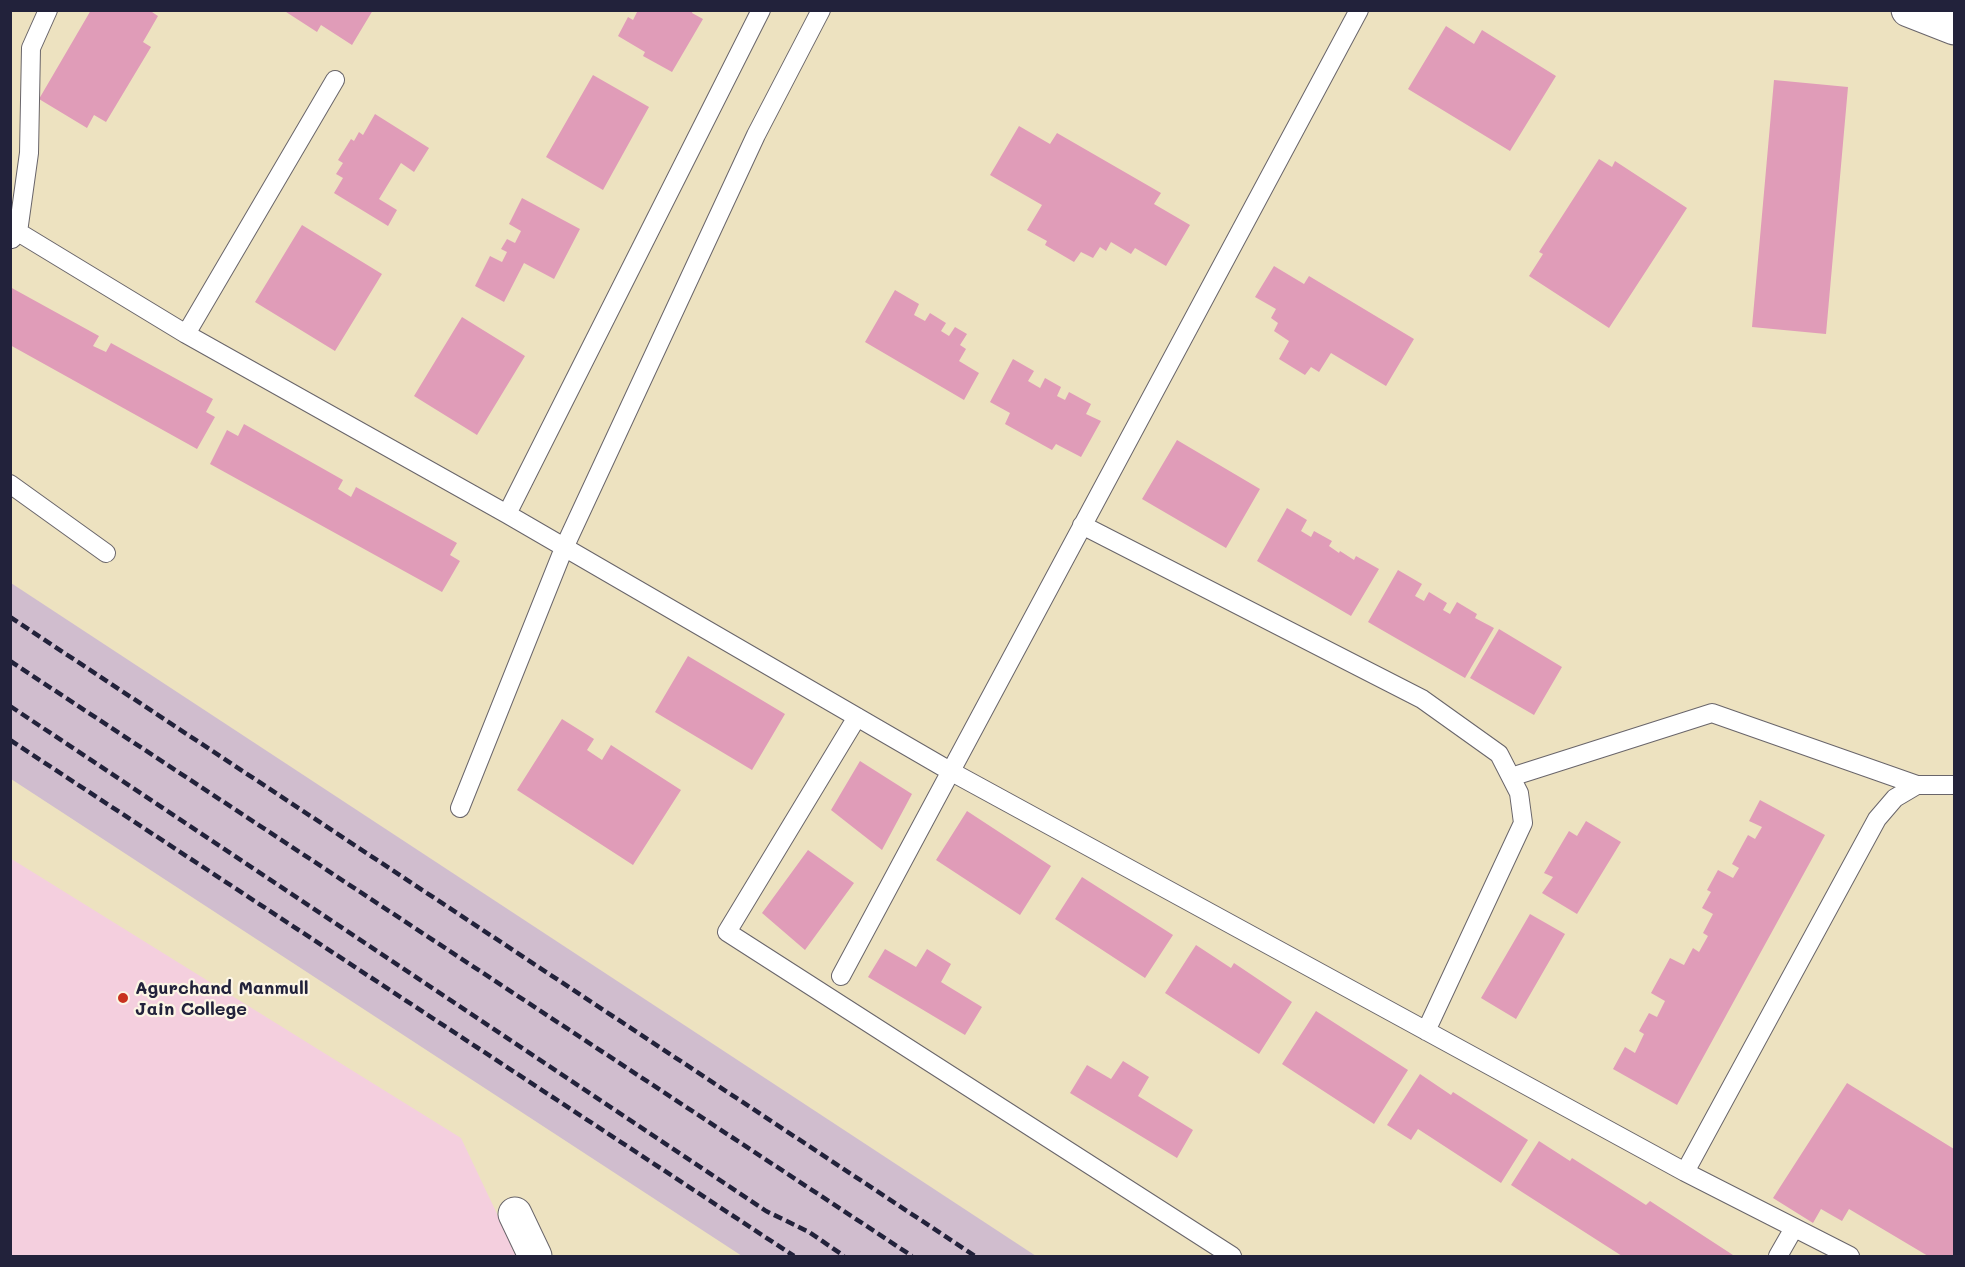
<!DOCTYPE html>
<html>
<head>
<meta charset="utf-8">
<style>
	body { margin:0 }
	#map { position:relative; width:1965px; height:1267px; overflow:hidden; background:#ede2c0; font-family:Mali,sans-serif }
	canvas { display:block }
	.frame { position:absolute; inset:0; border:12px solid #22223b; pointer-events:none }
</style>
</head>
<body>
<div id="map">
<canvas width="1965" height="1267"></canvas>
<div class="frame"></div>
</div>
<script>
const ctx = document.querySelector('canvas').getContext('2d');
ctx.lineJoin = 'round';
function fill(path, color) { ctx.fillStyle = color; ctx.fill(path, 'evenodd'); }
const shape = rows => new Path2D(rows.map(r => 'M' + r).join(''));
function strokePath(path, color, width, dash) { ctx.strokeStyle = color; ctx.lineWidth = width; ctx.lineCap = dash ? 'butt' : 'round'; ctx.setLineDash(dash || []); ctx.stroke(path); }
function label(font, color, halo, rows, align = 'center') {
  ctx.font = font + ' Mali,sans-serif'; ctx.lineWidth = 4.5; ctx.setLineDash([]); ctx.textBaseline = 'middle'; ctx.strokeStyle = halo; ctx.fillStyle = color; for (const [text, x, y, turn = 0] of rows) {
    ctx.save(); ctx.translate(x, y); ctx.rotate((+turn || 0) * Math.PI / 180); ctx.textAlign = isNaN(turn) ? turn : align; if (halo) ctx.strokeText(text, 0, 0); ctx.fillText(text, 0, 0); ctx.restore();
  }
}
fill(shape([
	[10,858,461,1138,517,1256,11,1256]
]), '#f4cfde');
fill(shape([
	[10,583,11,583,1036,1256,742,1256,11,779]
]), '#d0bdce');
fill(shape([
	[91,10,149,10,158,16,143,42,151,47,106,122,94,115,87,128,39,99],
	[283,10,373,10,352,45,321,25,317,32],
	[638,10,693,10,692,13,703,19,672,72,643,56,645,52,618,36,628,17,633,20],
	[1446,26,1474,44,1482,30,1556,76,1510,151,1408,89],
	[593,75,649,107,603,190,546,157],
	[1774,80,1848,87,1826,334,1752,327],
	[375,114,429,148,414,172,401,163,379,199,397,210,388,226,334,193,343,178,336,174,343,163,338,160,351,139,354,141,359,132,363,135],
	[1019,126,1050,144,1057,133,1161,193,1154,204,1190,225,1166,266,1135,248,1131,254,1111,242,1106,251,1100,247,1093,258,1081,252,1074,262,1045,245,1047,241,1027,230,1042,205,990,175],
	[1599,159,1612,167,1615,161,1687,208,1609,328,1529,276,1543,254,1539,252],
	[522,198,580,229,554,279,524,263,504,302,475,286,490,256,502,262,507,252,501,249,507,239,515,243,521,231,509,224],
	[302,225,382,274,335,351,255,302],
	[1274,266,1304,284,1309,276,1414,339,1386,386,1331,353,1319,372,1311,367,1305,375,1279,359,1289,341,1274,331,1278,323,1271,318,1276,309,1255,297],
	[10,287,99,336,93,346,106,352,111,343,213,399,206,412,215,417,197,449,10,345],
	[895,290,919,304,914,315,925,321,930,313,946,323,941,331,949,336,955,327,967,334,960,345,966,349,959,361,979,373,964,400,865,342],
	[462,317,525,356,477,435,414,396],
	[1013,359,1034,371,1028,381,1040,388,1045,378,1061,387,1057,396,1065,400,1069,392,1091,404,1086,414,1101,421,1081,457,1056,444,1052,450,1005,424,1010,413,990,402],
	[244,424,343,480,338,489,351,497,356,487,457,543,450,555,460,561,442,592,210,464,227,430,238,436],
	[1177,440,1260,489,1226,548,1142,499],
	[1287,508,1307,520,1301,531,1311,537,1314,531,1332,541,1329,546,1339,553,1340,551,1354,560,1356,556,1379,569,1351,616,1257,561],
	[1398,570,1422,584,1415,596,1424,601,1429,592,1447,603,1443,610,1450,614,1457,602,1477,614,1475,618,1494,628,1465,678,1368,622],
	[1499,629,1562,667,1534,715,1470,678],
	[688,656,785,714,752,770,655,712],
	[562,719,594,739,587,750,602,760,611,745,681,790,633,865,517,790],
	[860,761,912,794,882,850,831,810],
	[1760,800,1825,835,1677,1105,1613,1069,1625,1047,1635,1053,1644,1034,1639,1031,1649,1013,1657,1017,1665,1001,1651,993,1670,958,1684,965,1693,948,1699,952,1708,936,1703,933,1713,914,1702,908,1711,892,1707,890,1718,870,1733,878,1739,868,1732,864,1748,835,1755,839,1762,827,1749,821],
	[967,811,1051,866,1020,915,936,860],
	[1586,821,1621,842,1577,914,1542,893,1553,877,1544,873,1569,831,1577,836],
	[808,850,854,883,805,950,762,913],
	[1082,877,1173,935,1145,978,1055,919],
	[1530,914,1565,934,1516,1019,1481,998],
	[1196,945,1231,968,1234,963,1292,1002,1259,1054,1165,993],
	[885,949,916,967,927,949,951,964,941,982,982,1007,965,1035,868,977],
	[1316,1011,1408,1070,1374,1124,1282,1064],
	[1123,1061,1149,1077,1138,1096,1193,1130,1177,1158,1070,1093,1087,1065,1111,1079],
	[1420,1074,1451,1095,1453,1092,1528,1140,1501,1183,1418,1129,1411,1140,1387,1125],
	[1847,1083,1954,1149,1954,1256,1928,1256,1849,1209,1842,1221,1821,1209,1813,1223,1773,1198],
	[1539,1141,1570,1161,1572,1158,1646,1205,1650,1201,1733,1255,1732,1256,1622,1256,1511,1185]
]), '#e09cb8');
const lane = shape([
	[18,232,186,334,507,514,950,771,1685,1172,1877,819,1895,798,1917,785],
	[12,239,18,232,29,153,31,48,48,10],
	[186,334,335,80],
	[10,484,106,553],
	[507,514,761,10],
	[1082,525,1422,699,1499,754,1519,793,1523,823,1426,1031],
	[857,717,727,932,1232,1256],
	[1511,777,1712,713,1917,785,1954,785],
	[460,808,564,548,756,135,821,10],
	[841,976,1359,10],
	[1685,1172,1850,1256],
	[1778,1256,1794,1228]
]);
const street = shape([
	[515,1214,535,1256]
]);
const primary = shape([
	[1908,10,1954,28]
]);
strokePath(lane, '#69656a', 20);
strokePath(street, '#69656a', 35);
strokePath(primary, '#69656a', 35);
strokePath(lane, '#fff', 18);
strokePath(street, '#fff', 33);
strokePath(primary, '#fff', 33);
strokePath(shape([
	[10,617,975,1256],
	[10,661,912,1256],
	[10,706,766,1211,809,1232,844,1256],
	[10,740,794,1256]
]), '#22223b', 4.5, [9, 4.5]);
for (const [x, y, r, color] of [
	[123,998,6,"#c8321e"]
]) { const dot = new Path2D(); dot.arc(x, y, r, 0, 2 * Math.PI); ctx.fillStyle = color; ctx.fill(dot); strokePath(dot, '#fcf5e5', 2); }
label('bold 18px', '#22223b', '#fcf5e5', [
	["Agurchand Manmull",135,988],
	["Jain College",135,1009]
], 'left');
</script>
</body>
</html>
